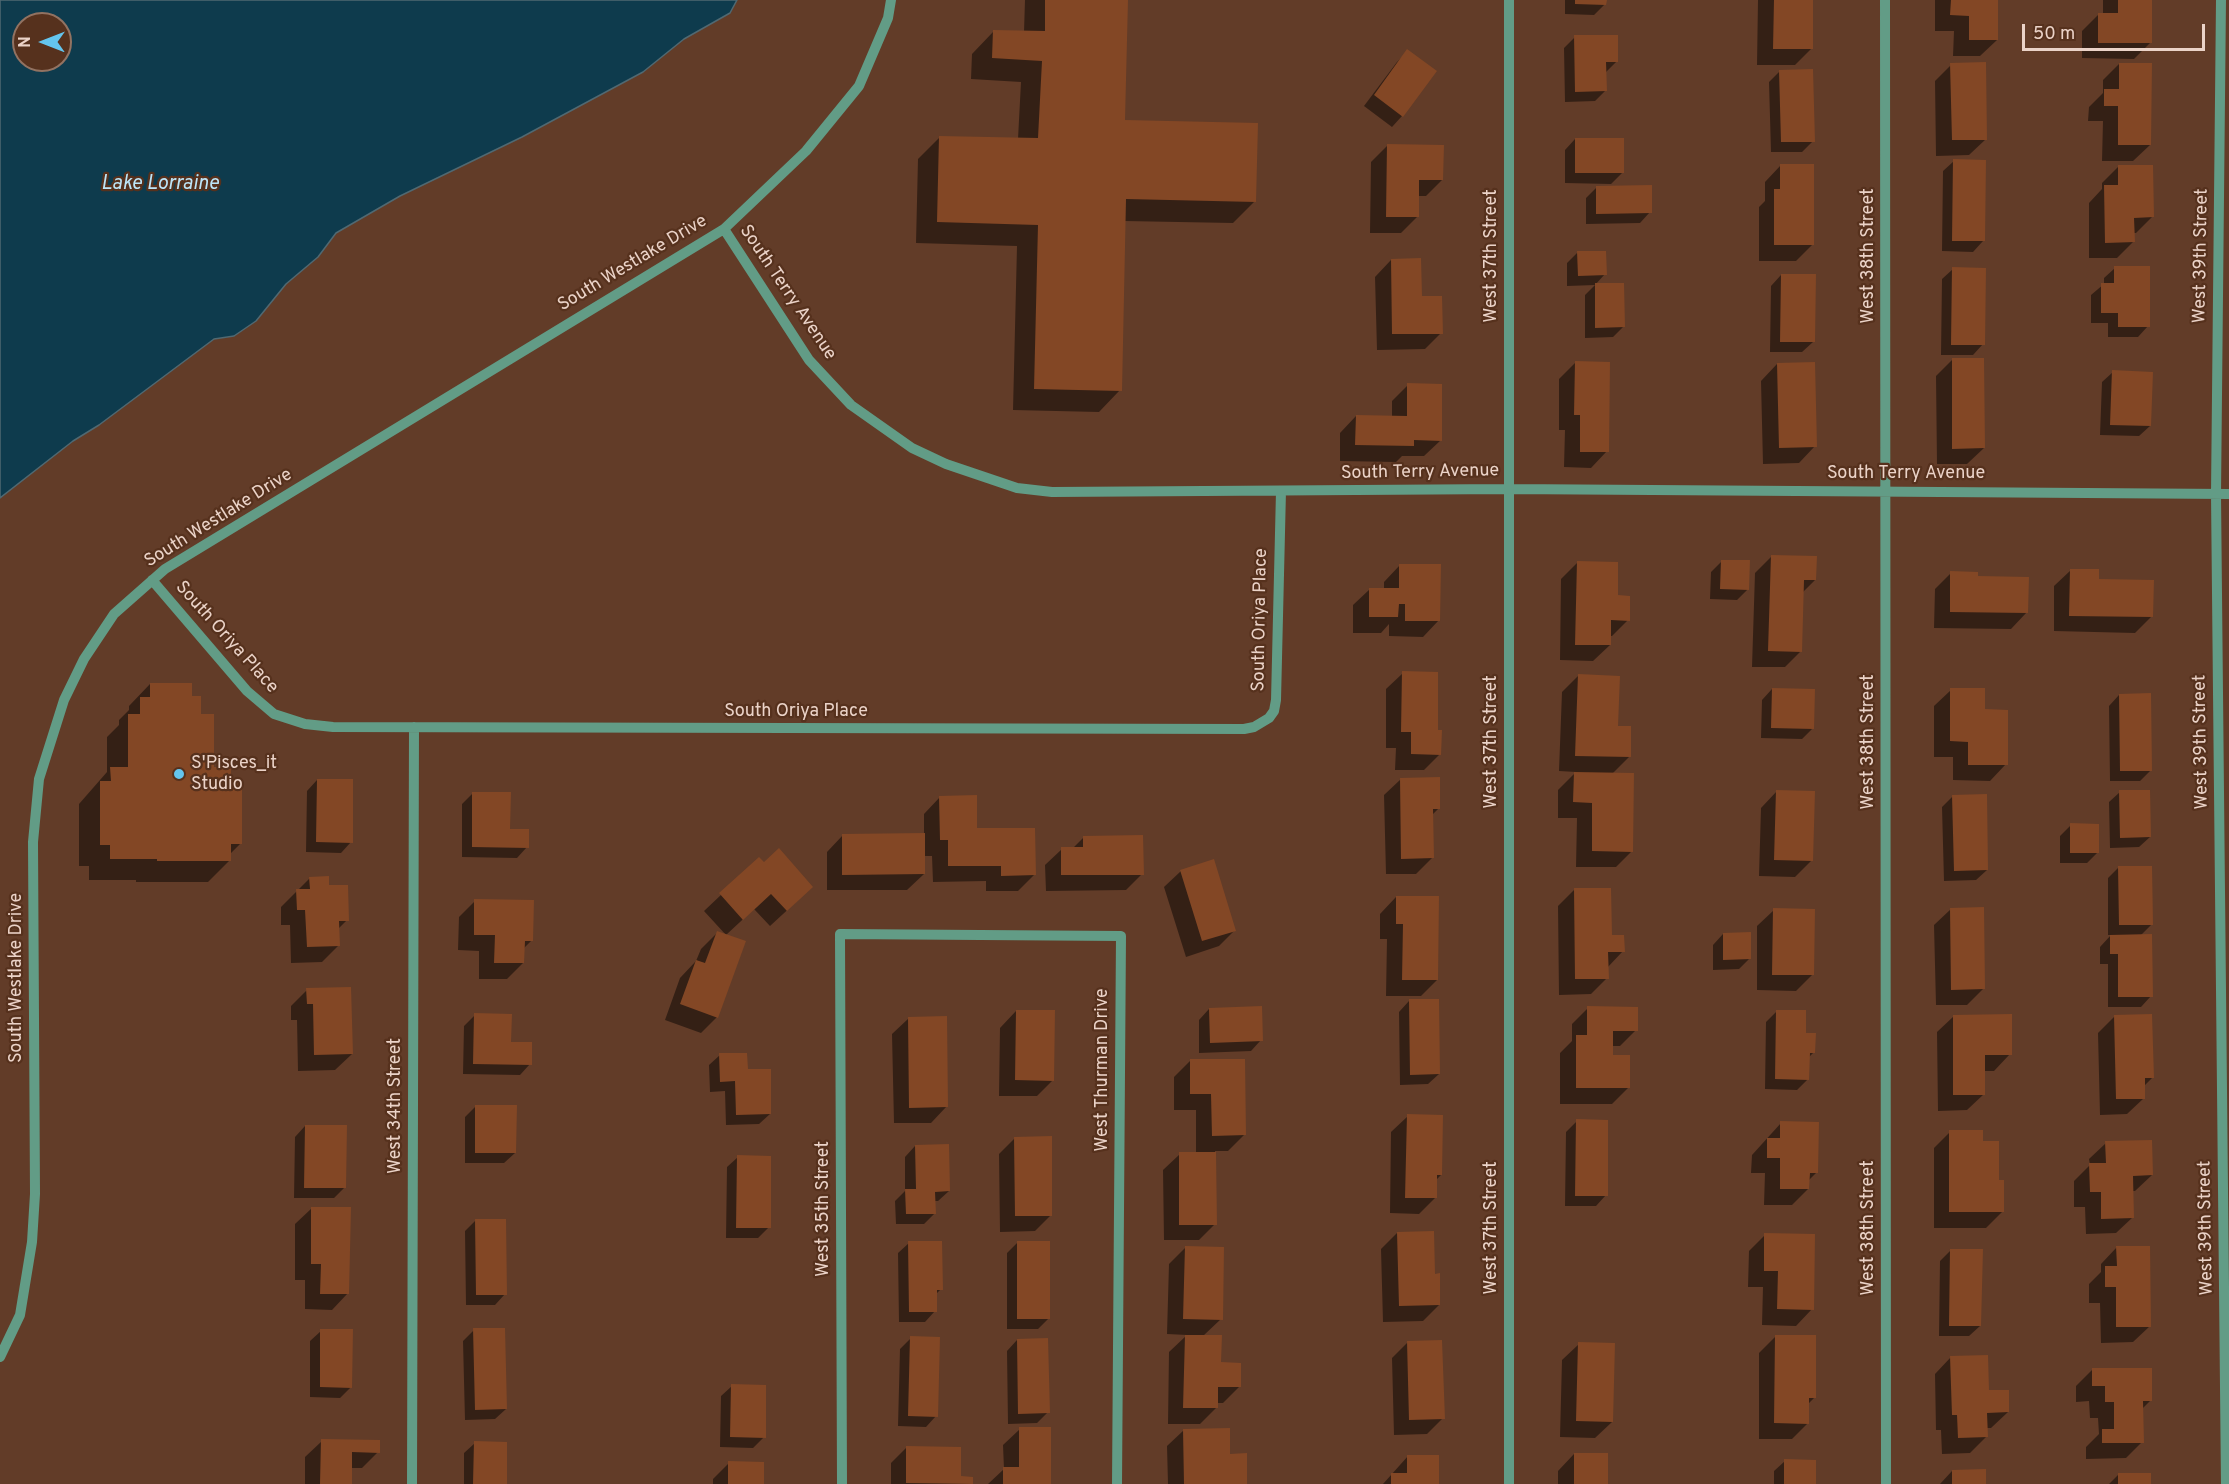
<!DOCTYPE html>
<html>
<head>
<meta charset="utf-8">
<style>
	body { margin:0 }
	#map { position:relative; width:2229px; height:1484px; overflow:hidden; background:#623c28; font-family:Overpass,sans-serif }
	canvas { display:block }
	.north { position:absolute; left:12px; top:12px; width:60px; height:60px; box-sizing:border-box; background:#56311d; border:2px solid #927261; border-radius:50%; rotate:270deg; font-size:16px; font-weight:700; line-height:24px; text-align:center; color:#ebd3c8 }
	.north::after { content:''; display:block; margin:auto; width:21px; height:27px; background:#64c5ee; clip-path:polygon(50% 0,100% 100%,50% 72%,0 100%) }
	.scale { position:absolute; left:2022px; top:24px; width:183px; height:27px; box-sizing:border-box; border:3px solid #ebd3c8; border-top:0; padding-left:8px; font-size:18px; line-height:21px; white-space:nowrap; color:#ebd3c8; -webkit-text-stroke:4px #56311d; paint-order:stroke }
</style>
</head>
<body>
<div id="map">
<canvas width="2229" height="1484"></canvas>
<div class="north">N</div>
<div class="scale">50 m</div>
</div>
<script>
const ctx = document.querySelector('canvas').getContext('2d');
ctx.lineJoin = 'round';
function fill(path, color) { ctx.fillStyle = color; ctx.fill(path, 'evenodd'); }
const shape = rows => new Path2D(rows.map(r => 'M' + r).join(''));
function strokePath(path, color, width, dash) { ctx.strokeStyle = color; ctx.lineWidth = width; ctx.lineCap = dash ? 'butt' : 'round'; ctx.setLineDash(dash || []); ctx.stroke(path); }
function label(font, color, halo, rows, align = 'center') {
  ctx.font = font + ' Overpass,sans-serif'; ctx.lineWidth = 4.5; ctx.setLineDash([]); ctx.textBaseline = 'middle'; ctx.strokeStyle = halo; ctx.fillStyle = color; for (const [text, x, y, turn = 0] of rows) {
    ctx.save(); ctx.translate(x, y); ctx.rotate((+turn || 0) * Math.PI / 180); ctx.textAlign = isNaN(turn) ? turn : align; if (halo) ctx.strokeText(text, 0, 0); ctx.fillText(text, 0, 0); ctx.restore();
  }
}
const water = shape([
	[0,0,737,0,730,13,684,39,643,72,522,137,400,196,336,233,318,257,286,284,256,321,234,336,214,339,99,425,73,441,0,498,0,0],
	[24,24,60,24,60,60,24,60,24,24]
]);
fill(water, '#0e3b4d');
strokePath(water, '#506972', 1.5);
fill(shape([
	[1025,0,1126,0,1124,122,1255,201,1233,223,1124,221,1120,390,1099,412,1013,410,1017,246,916,243,918,159,939,138,1018,139,1021,82,971,79,972,54,993,32,1024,32],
	[1565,0,1605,0,1605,4,1594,15,1565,14],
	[1758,0,1812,0,1811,49,1795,65,1757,65],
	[1935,0,1997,0,1997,40,1980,56,1953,56,1954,31,1935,31],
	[2103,0,2150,0,2150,43,2134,59,2082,58,2082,31,2098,15,2103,15],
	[1575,37,1617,61,1606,72,1605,91,1595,101,1565,102,1564,48],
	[1408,51,1402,116,1392,127,1364,106,1397,62],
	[2119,64,2150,145,2133,161,2102,161,2103,121,2088,121,2089,107,2103,93,2103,80],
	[1951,65,1986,139,1969,155,1936,156,1935,81],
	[1780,71,1813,141,1802,152,1771,152,1769,82],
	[1575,139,1622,173,1611,184,1565,183,1565,150],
	[1388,145,1442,180,1426,196,1418,196,1417,217,1401,233,1370,233,1371,162],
	[1954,161,1983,241,1973,252,1942,251,1943,171],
	[1781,165,1812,245,1796,261,1759,261,1759,207,1765,201,1765,182],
	[2118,167,2152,217,2136,233,2133,233,2133,242,2117,258,2089,258,2089,203,2102,189,2102,183],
	[1597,187,1650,212,1640,223,1586,224,1586,198],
	[1577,253,1605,274,1595,285,1623,284,1623,327,1613,337,1585,338,1585,295,1595,285,1567,286,1567,263],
	[1391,260,1421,298,1441,333,1425,349,1377,350,1375,277],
	[2115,268,2148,326,2138,337,2108,337,2108,323,2091,323,2091,295,2104,284,2104,278],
	[1953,269,1983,344,1973,355,1941,355,1942,279],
	[1781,275,1813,342,1802,352,1770,352,1771,286],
	[1952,360,1984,448,1967,464,1937,464,1936,376],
	[1575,363,1607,451,1591,468,1564,467,1565,430,1559,430,1559,379],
	[1777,364,1815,446,1799,463,1763,464,1761,381],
	[2113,372,2150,426,2139,436,2100,435,2102,382],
	[1408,385,1441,440,1424,456,1402,456,1396,462,1340,461,1340,433,1356,416,1392,417,1392,401],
	[1771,557,1815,580,1803,592,1801,651,1785,667,1752,667,1755,573],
	[1722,561,1748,589,1737,600,1710,599,1711,572],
	[1577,563,1616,597,1628,620,1612,636,1610,636,1610,645,1593,661,1560,660,1561,579],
	[1400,565,1439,620,1423,637,1389,636,1389,624,1381,633,1353,633,1353,605,1370,589,1384,589,1384,582],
	[2071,570,2097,581,2152,616,2135,633,2054,631,2054,586],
	[1951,573,2027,612,2011,629,1934,628,1935,589],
	[1403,673,1436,731,1440,754,1424,770,1395,770,1396,748,1386,748,1386,689],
	[1578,676,1617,727,1629,757,1612,774,1632,851,1616,867,1576,867,1577,818,1558,818,1558,790,1576,772,1559,771,1562,692],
	[150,684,191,697,200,715,213,769,240,844,229,855,229,861,208,882,136,882,136,880,89,880,89,866,79,866,79,804,107,772,107,737,119,725,119,720,129,710,129,706],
	[1772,689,1812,729,1802,739,1761,738,1762,700],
	[1951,690,1984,711,2006,764,1990,781,1953,780,1953,757,1934,757,1934,706],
	[2119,695,2151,770,2140,781,2110,781,2109,706],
	[1401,779,1439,808,1432,815,1432,858,1416,874,1386,874,1384,795],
	[317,780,351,842,341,853,306,852,307,791],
	[1777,791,1811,861,1795,877,1759,876,1761,808],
	[2120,792,2150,837,2139,847,2110,848,2109,802],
	[473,793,527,847,517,858,462,857,462,804],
	[1953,796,1987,870,1976,880,1944,881,1942,807],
	[940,797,976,830,1034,875,1018,891,986,891,986,881,933,882,932,856,923,856,924,874,907,890,827,890,827,852,843,835,924,835,924,814],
	[2071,825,2097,853,2087,863,2060,863,2060,836],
	[1084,837,1142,874,1126,890,1046,891,1045,865,1062,849,1072,849],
	[759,859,795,903,770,926,754,909,726,935,704,911],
	[2118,868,2152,924,2140,936,2151,996,2141,1007,2108,1007,2108,964,2100,964,2100,947,2111,935,2108,935,2108,878],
	[1181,871,1235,930,1219,946,1186,957,1164,887],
	[310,878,328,887,347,920,338,929,339,945,322,962,291,963,290,925,281,925,281,907],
	[1574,890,1623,951,1607,968,1607,978,1591,994,1559,995,1558,906],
	[1396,897,1437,980,1421,996,1386,996,1387,939,1380,939,1380,914],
	[475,901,532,940,523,949,523,963,507,979,479,979,479,951,458,950,459,917],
	[1951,909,1984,988,1967,1005,1936,1005,1934,925],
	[1774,910,1813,974,1796,991,1757,990,1757,926],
	[717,933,717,1017,701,1033,665,1020,680,978,696,961,701,949],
	[1723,934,1749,959,1739,969,1713,970,1713,945],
	[307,990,352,1054,335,1070,298,1071,297,1020,291,1020,291,1006],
	[1409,1001,1439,1074,1428,1084,1400,1085,1399,1012],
	[1588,1008,1636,1030,1620,1046,1611,1046,1611,1056,1629,1087,1612,1104,1560,1104,1560,1053,1572,1041,1572,1024],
	[1209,1009,1261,1040,1251,1051,1199,1053,1199,1020],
	[1016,1011,1053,1080,1037,1096,999,1096,1000,1028],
	[1777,1011,1804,1035,1814,1052,1808,1058,1808,1079,1797,1090,1765,1089,1766,1022],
	[475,1015,509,1043,530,1064,520,1075,463,1074,464,1026],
	[1954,1016,2010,1054,1994,1071,1983,1071,1984,1094,1967,1110,1938,1111,1937,1032],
	[2115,1016,2152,1078,2143,1087,2144,1098,2127,1114,2100,1115,2098,1033],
	[909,1018,947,1106,931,1123,894,1123,892,1034],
	[720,1055,746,1071,770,1114,759,1124,726,1125,725,1091,710,1092,709,1065],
	[1190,1061,1244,1135,1228,1151,1215,1151,1215,1224,1199,1240,1164,1240,1163,1170,1180,1154,1196,1154,1196,1110,1174,1110,1174,1077],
	[476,1106,515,1153,504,1163,465,1163,465,1117],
	[1408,1116,1441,1175,1436,1180,1435,1198,1419,1214,1390,1213,1391,1132],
	[1577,1121,1606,1195,1596,1206,1565,1206,1566,1132],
	[1781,1123,1816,1173,1808,1181,1808,1189,1792,1205,1764,1205,1765,1173,1751,1173,1752,1155],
	[305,1126,344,1188,334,1198,294,1198,295,1137],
	[1950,1132,1982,1142,2002,1212,1986,1228,1934,1228,1934,1148],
	[1015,1138,1051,1215,1035,1231,1000,1232,999,1154],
	[2106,1143,2152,1175,2135,1191,2132,1191,2133,1217,2116,1233,2086,1234,2085,1207,2074,1207,2074,1181,2090,1165,2089,1159],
	[915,1146,949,1191,938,1201,934,1201,935,1213,924,1224,896,1224,895,1201,905,1191,905,1157],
	[738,1157,769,1227,758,1238,726,1238,727,1167],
	[312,1208,348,1293,332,1310,305,1309,305,1280,295,1280,295,1224],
	[476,1220,505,1294,495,1305,466,1305,465,1231],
	[1397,1233,1433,1275,1439,1305,1423,1321,1383,1322,1381,1249],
	[1765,1235,1812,1309,1796,1326,1762,1325,1763,1287,1748,1287,1749,1251],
	[1018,1242,1049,1318,1038,1329,1007,1329,1007,1253],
	[909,1243,941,1289,935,1295,935,1311,925,1322,899,1322,898,1253],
	[2117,1247,2150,1326,2133,1342,2101,1343,2100,1303,2089,1303,2089,1284,2101,1272,2101,1264],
	[1185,1248,1221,1319,1203,1336,1220,1364,1239,1387,1223,1403,1216,1403,1216,1408,1200,1424,1168,1424,1169,1352,1187,1335,1167,1334,1169,1264],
	[1951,1250,1980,1326,1969,1336,1939,1336,1940,1261],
	[474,1330,506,1409,495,1419,465,1420,463,1341],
	[321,1331,351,1387,340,1398,310,1397,310,1341],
	[1776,1336,1814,1398,1808,1404,1808,1423,1792,1439,1759,1439,1759,1353],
	[911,1338,936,1416,926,1427,898,1426,900,1349],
	[1017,1340,1048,1412,1037,1423,1008,1424,1007,1351],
	[1408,1342,1443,1418,1427,1434,1394,1435,1392,1358],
	[1579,1344,1612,1422,1595,1438,1560,1437,1562,1360],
	[1951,1357,2008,1412,1991,1428,1986,1428,1986,1437,1970,1453,1942,1454,1941,1430,1936,1430,1935,1374],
	[2092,1370,2150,1401,2142,1409,2142,1442,2126,1458,2086,1459,2086,1447,2099,1434,2098,1418,2090,1418,2089,1401,2076,1402,2076,1386],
	[732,1386,764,1437,753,1448,720,1447,721,1396],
	[1020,1429,1050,1484,988,1484,1004,1469,1003,1445],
	[1184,1430,1229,1455,1246,1484,1168,1484,1167,1446],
	[322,1441,378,1452,362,1468,351,1468,350,1484,305,1484,305,1457],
	[475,1443,505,1484,464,1484,464,1453],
	[907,1447,959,1478,971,1478,971,1484,891,1484,891,1463],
	[1574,1454,1606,1484,1558,1484,1558,1471],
	[1408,1456,1438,1484,1383,1484],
	[1785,1461,1814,1484,1774,1484,1774,1471],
	[729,1463,762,1484,713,1484,713,1479],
	[1952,1471,1984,1484,1940,1484],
	[2118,1475,2150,1484,2109,1484]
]), '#0007');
fill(shape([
	[1045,0,1128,0,1125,120,1258,123,1256,202,1126,199,1122,391,1034,389,1038,225,937,222,939,136,1038,138,1042,61,992,58,993,30,1045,31],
	[1575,0,1607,0,1606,5,1575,4],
	[1774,0,1813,0,1813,49,1773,49],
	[1951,0,1998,0,1998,40,1969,40,1969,16,1950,15],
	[2118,0,2152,0,2152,43,2098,43,2098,13,2118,13],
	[1574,35,1618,35,1618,62,1606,62,1607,91,1575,92],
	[1407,49,1437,71,1403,117,1374,95],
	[1986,62,1987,140,1952,140,1950,63],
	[2119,63,2152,63,2151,145,2118,145,2118,106,2104,106,2104,89,2119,89],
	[1813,69,1815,142,1781,142,1779,70],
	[1575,138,1624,138,1624,173,1575,173],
	[1387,144,1444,145,1443,180,1419,180,1419,217,1386,217],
	[1953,159,1986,160,1985,241,1952,241],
	[1780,164,1814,164,1814,245,1774,245,1774,189,1780,189],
	[2118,165,2153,165,2154,217,2134,218,2135,242,2105,243,2104,185,2118,185],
	[1652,185,1652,213,1596,214,1596,186],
	[1577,251,1606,251,1607,275,1578,276],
	[1421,258,1422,296,1442,296,1443,334,1392,334,1391,259],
	[2114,266,2150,266,2150,327,2118,327,2118,313,2101,313,2101,283,2114,283],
	[1952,267,1986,268,1985,345,1951,345],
	[1781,274,1816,274,1815,342,1780,342],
	[1595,283,1624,283,1625,327,1595,328],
	[1952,358,1984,358,1985,448,1952,449],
	[1575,361,1610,362,1609,452,1580,452,1580,415,1574,415],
	[1815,362,1817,447,1779,448,1777,363],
	[2112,370,2153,372,2151,426,2110,425],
	[1407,383,1442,384,1442,441,1414,440,1414,446,1355,445,1356,415,1407,416],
	[1771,555,1817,556,1816,580,1804,580,1802,652,1768,651],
	[1721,560,1750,560,1749,590,1720,589],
	[1577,561,1618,562,1618,595,1630,596,1630,621,1611,620,1611,645,1575,645],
	[1399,564,1441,564,1440,621,1405,621,1405,604,1399,604,1398,617,1369,617,1369,588,1399,588],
	[2070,569,2099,569,2099,579,2154,580,2153,617,2069,616],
	[1950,571,1978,572,1978,576,2029,577,2028,613,1950,612],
	[1402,671,1438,672,1438,730,1442,730,1441,755,1411,754,1411,732,1401,732],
	[1578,674,1620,676,1618,726,1631,726,1631,757,1575,756],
	[150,683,192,683,192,696,201,696,201,714,214,714,214,767,231,767,231,780,242,780,242,844,231,844,231,861,157,861,157,859,110,859,110,845,100,845,100,781,111,781,110,767,128,767,128,714,140,714,140,697,150,697],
	[1772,688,1815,689,1814,729,1771,728],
	[1950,688,1985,688,1985,709,2008,710,2008,765,1968,765,1968,742,1950,741],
	[2151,693,2152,771,2120,771,2119,694],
	[1574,772,1634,773,1633,852,1592,851,1592,803,1573,802],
	[1440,777,1440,809,1433,809,1434,858,1401,859,1400,778],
	[317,779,353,779,353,843,316,842],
	[1776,790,1815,791,1813,861,1774,860],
	[2119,790,2150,790,2151,837,2120,838],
	[472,792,511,792,510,829,529,829,529,848,472,847],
	[1987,794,1988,870,1954,871,1952,795],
	[977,795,977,828,1035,828,1036,875,1001,876,1001,866,948,866,948,840,940,840,939,796],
	[2070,823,2099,824,2099,853,2070,853],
	[925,833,925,874,842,875,842,834],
	[1143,835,1144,875,1061,875,1061,847,1083,847,1083,836],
	[779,848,813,887,787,911,771,894,743,920,719,893,759,857,764,862],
	[1214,859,1236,931,1202,941,1180,870],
	[2118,866,2152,866,2153,925,2119,925],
	[329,876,329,885,348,885,349,921,339,921,340,946,307,947,305,910,297,910,296,889,310,889,309,877],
	[1574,888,1611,888,1612,935,1624,935,1625,952,1608,952,1609,979,1575,979],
	[1396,896,1439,896,1438,980,1402,980,1403,924,1396,924],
	[474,899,534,900,533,941,525,941,524,963,494,963,495,935,474,935],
	[1984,907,1985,989,1951,990,1950,908],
	[1773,908,1815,909,1814,975,1772,975],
	[717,931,746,941,718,1018,680,1004,696,960,705,963],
	[1751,932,1751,959,1723,960,1723,933],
	[2152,934,2153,997,2118,997,2118,954,2110,954,2110,935],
	[351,987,353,1054,314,1055,313,1004,307,1004,306,988],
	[1409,999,1439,999,1440,1074,1410,1075],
	[1262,1006,1263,1041,1210,1043,1209,1008],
	[1587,1006,1638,1007,1638,1031,1613,1031,1613,1055,1630,1055,1630,1088,1576,1088,1576,1035,1587,1035],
	[1016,1010,1055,1010,1054,1081,1015,1080],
	[1776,1010,1806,1010,1806,1033,1816,1033,1815,1053,1810,1053,1809,1080,1775,1079],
	[474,1013,512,1014,511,1042,532,1042,532,1065,473,1064],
	[2012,1014,2012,1055,1985,1055,1985,1095,1953,1095,1953,1015],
	[2152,1014,2154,1078,2145,1078,2145,1099,2116,1099,2114,1015],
	[947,1016,948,1107,909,1108,908,1017],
	[719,1053,747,1053,748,1069,771,1069,771,1114,736,1115,735,1081,720,1082],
	[1190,1059,1245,1059,1246,1135,1212,1136,1211,1094,1190,1094],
	[475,1105,517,1105,516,1153,475,1153],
	[1407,1114,1443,1115,1442,1175,1437,1175,1437,1198,1405,1198],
	[1576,1119,1608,1120,1608,1196,1575,1196],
	[1780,1121,1819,1122,1818,1173,1810,1173,1809,1189,1780,1189,1780,1158,1767,1158,1767,1138,1780,1138],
	[305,1125,347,1125,346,1188,304,1188],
	[1949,1130,1983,1130,1983,1141,1999,1141,1999,1180,2004,1180,2004,1212,1949,1212],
	[1052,1136,1052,1216,1015,1216,1014,1137],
	[2152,1140,2153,1175,2133,1176,2134,1218,2101,1219,2101,1192,2090,1192,2089,1163,2106,1163,2105,1141],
	[949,1144,950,1191,935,1192,936,1214,906,1214,905,1189,916,1189,915,1145],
	[1179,1152,1216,1152,1217,1225,1179,1225],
	[737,1155,771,1156,771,1228,736,1228],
	[311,1207,351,1207,349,1294,320,1294,321,1264,311,1264],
	[475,1219,506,1219,507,1295,476,1295],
	[1434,1231,1435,1274,1440,1273,1440,1305,1399,1306,1397,1232],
	[1764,1233,1815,1234,1814,1310,1777,1309,1778,1271,1764,1271],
	[908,1241,942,1241,943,1290,937,1290,937,1312,909,1312],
	[1017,1241,1050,1241,1050,1319,1017,1319],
	[1185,1246,1224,1247,1223,1320,1183,1319],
	[2116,1246,2150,1246,2151,1327,2116,1327,2116,1287,2105,1287,2105,1266,2117,1266],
	[1950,1249,1983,1249,1981,1326,1949,1326],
	[473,1328,505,1328,507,1409,475,1410],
	[320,1329,353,1329,352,1388,320,1387],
	[1185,1335,1222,1335,1221,1362,1241,1363,1241,1387,1218,1387,1218,1408,1183,1408],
	[1775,1335,1816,1335,1816,1398,1809,1398,1809,1424,1774,1423],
	[910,1336,940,1337,938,1417,908,1416],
	[1048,1338,1050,1413,1018,1414,1017,1339],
	[1442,1340,1445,1419,1409,1420,1407,1341],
	[1578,1342,1615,1343,1613,1422,1576,1421],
	[1988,1355,1989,1390,2009,1390,2009,1412,1987,1413,1988,1437,1958,1438,1957,1415,1952,1415,1950,1356],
	[2092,1368,2152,1368,2152,1401,2143,1401,2144,1443,2102,1443,2102,1429,2114,1429,2114,1402,2105,1402,2105,1386,2092,1386],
	[731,1384,766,1385,766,1438,730,1437],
	[1019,1427,1051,1427,1051,1484,1003,1484,1003,1467,1019,1467],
	[1230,1428,1230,1454,1247,1453,1247,1484,1184,1484,1183,1429],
	[321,1439,380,1440,380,1453,352,1452,352,1484,320,1484],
	[474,1441,507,1442,507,1484,473,1484],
	[906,1446,961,1447,961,1476,973,1477,973,1484,906,1483],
	[1574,1453,1608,1453,1608,1484,1574,1484],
	[1407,1455,1439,1455,1439,1484,1391,1484,1391,1473,1407,1473],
	[1784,1459,1816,1460,1816,1484,1784,1484],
	[728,1461,764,1462,764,1484,728,1484],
	[1986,1469,1986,1484,1952,1484,1952,1470],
	[2118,1473,2151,1473,2151,1484,2118,1484]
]), '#834725');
strokePath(shape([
	[1509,0,1509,1484],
	[1885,0,1886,1484],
	[2221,0,2216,494,2226,1484],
	[724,229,809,360,851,405,912,448,946,464,1017,488,1052,492,1508,489,2229,494],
	[152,580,247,691,274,714,305,724,333,727,1244,729,1254,727,1269,718,1274,711,1276,700,1281,491],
	[0,1357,20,1315,32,1242,35,1194,33,842,39,779,64,700,84,659,114,614,165,569,724,229,806,151,859,86,888,18,891,0],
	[412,1484,414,727],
	[842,1484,840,934,1121,936,1117,1484]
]), '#629c86', 10);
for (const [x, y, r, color] of [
	[179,774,6,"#64c5ee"]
]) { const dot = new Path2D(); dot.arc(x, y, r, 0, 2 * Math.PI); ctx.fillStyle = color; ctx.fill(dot); strokePath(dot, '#56311d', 2); }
label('18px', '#ebd3c8', '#56311d', [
	["West 37th Street",1492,256,-90],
	["West 38th Street",1869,256,-90],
	["West 39th Street",2202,256,-89],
	["South Westlake Drive",633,264,-31],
	["South Terry Avenue",787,293,56],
	["South Terry Avenue",1420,473,-1],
	["South Terry Avenue",1906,474],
	["South Westlake Drive",219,519,-32],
	["South Oriya Place",1261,620,-89],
	["South Oriya Place",226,638,48],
	["South Oriya Place",796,712],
	["West 37th Street",1492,742,-90],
	["West 38th Street",1869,742,-90],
	["West 39th Street",2202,742,-91],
	["South Westlake Drive",17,978,-90],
	["West Thurman Drive",1103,1070,-90],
	["West 34th Street",396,1106,-90],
	["West 35th Street",824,1209,-90],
	["West 37th Street",1492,1228,-90],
	["West 38th Street",1869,1228,-90],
	["West 39th Street",2207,1228,-91]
]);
label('18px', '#ebd3c8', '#56311d', [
	["S'Pisces_it",191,764],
	["Studio",191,785]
], 'left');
label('italic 20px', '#bce5f8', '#56311d', [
	["Lake Lorraine",160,185]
]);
</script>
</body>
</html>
